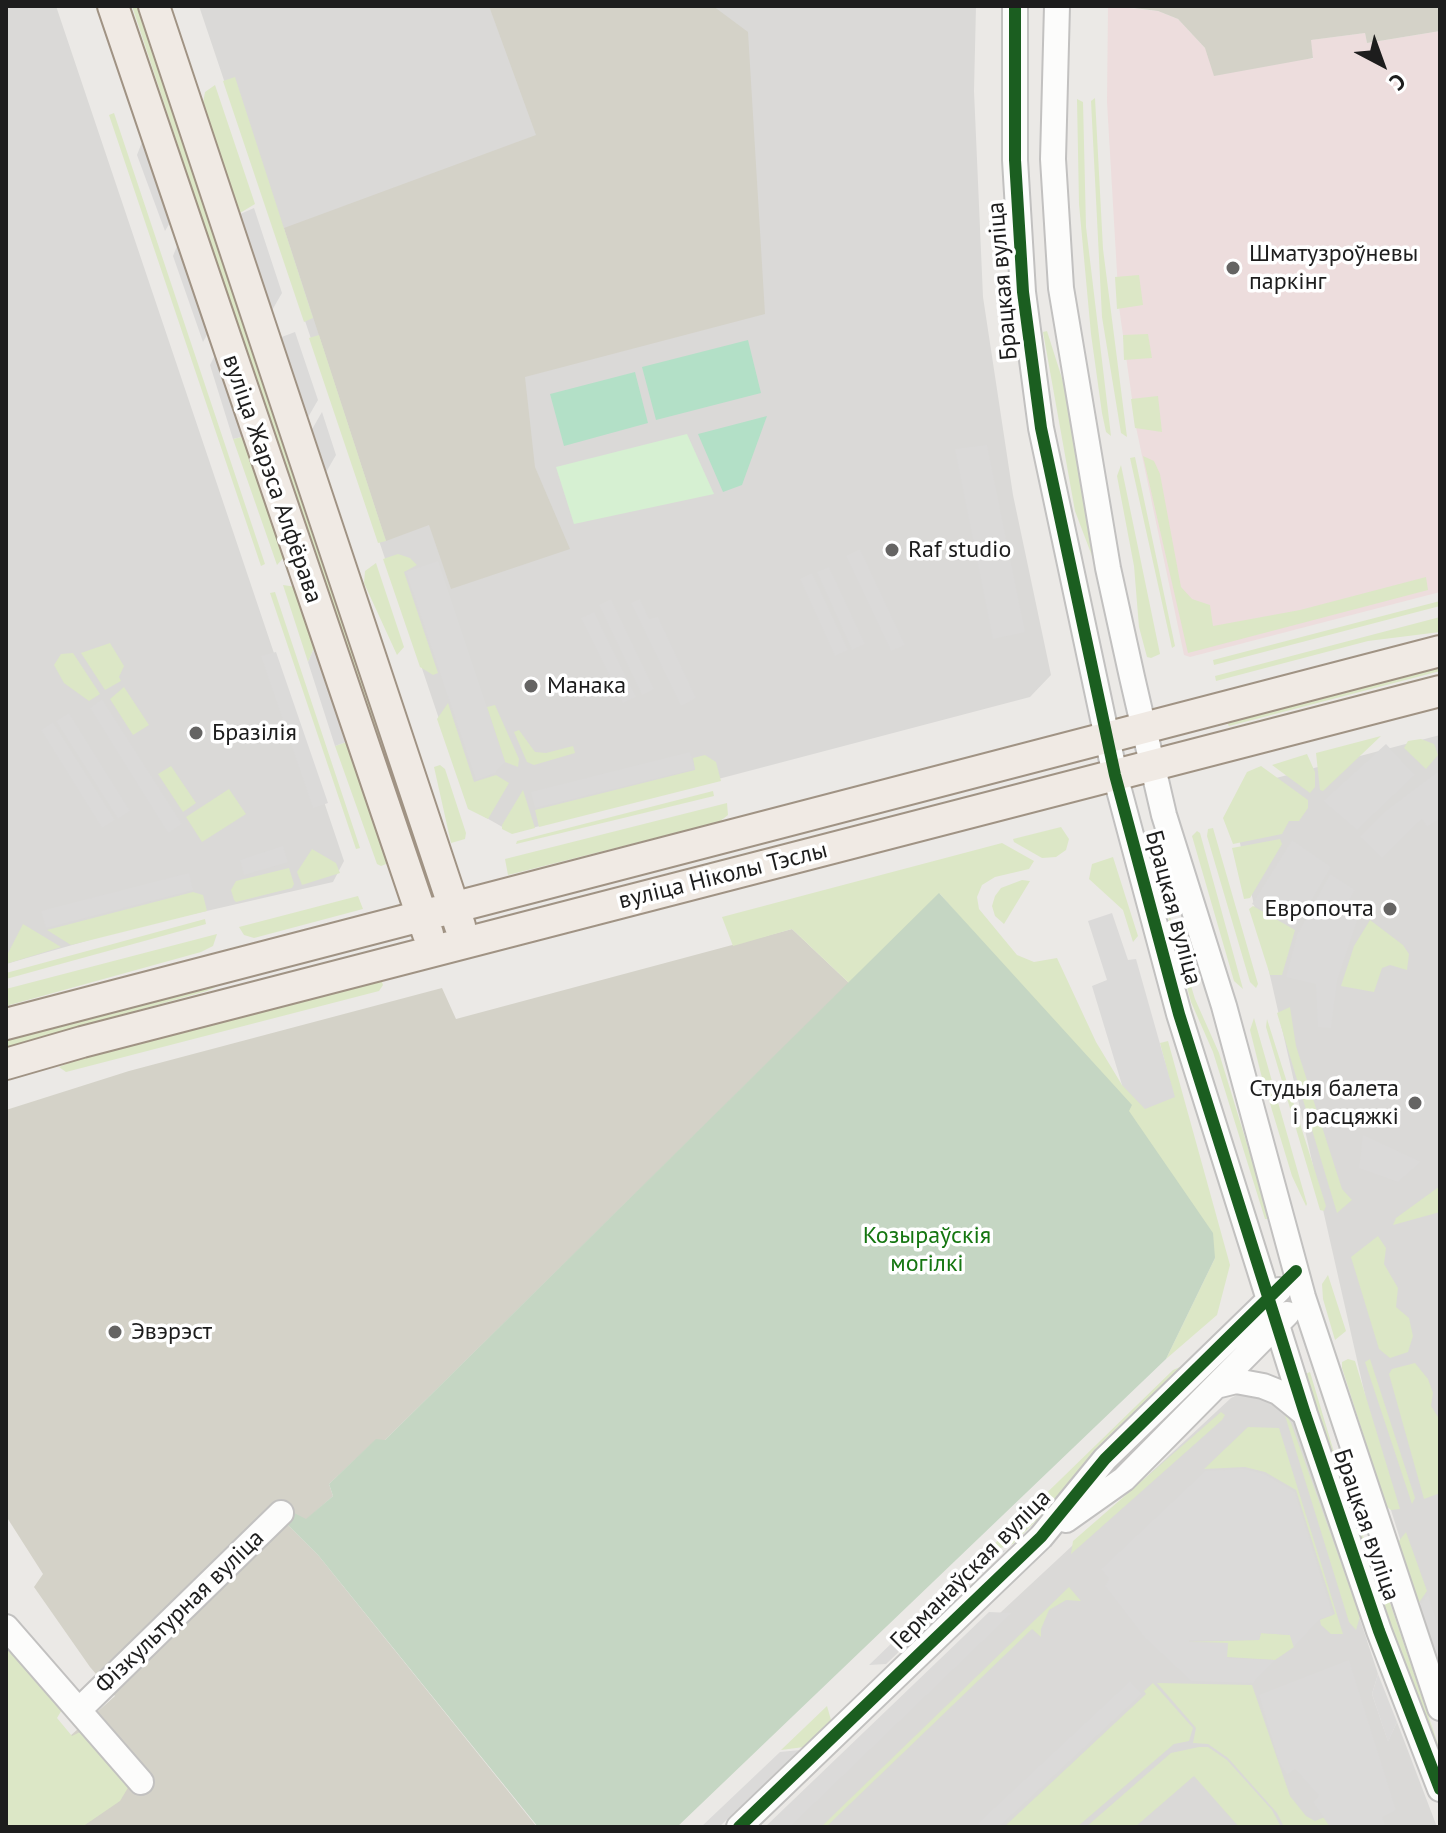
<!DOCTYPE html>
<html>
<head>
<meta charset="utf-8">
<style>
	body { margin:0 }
	#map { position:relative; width:1446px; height:1833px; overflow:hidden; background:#ebe9e6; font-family:"PT Sans",sans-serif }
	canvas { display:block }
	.frame { position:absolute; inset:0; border:8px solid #1d1d1d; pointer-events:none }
	.north { position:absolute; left:1342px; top:24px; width:80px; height:80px; -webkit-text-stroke:6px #fff; paint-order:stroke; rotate:139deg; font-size:22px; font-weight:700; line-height:32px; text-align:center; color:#1d1d1d }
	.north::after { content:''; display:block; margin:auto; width:28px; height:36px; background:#1d1d1d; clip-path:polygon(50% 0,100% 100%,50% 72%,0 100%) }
</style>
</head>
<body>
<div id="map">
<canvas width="1446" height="1833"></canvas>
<div class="frame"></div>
<div class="north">С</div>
</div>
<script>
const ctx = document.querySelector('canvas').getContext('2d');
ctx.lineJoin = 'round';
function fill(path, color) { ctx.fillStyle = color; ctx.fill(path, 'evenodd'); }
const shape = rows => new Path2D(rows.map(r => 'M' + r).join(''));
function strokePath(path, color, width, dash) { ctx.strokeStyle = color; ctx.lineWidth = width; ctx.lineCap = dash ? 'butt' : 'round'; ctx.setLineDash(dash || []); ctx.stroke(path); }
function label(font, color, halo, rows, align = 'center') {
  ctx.font = font + ' "PT Sans",sans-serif'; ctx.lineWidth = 7; ctx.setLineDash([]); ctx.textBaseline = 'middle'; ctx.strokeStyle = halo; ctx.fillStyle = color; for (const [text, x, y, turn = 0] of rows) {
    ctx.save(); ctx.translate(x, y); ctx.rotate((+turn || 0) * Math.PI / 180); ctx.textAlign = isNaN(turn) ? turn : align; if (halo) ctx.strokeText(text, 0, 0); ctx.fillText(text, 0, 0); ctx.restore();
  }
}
fill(shape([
	[6,6,56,6,344,861,333,882,128,929,6,964],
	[199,6,976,6,974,91,983,297,1013,495,1051,675,1030,697,513,833,469,808],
	[1440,735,1440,1667,1391,1510,1235,821,1257,783],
	[1243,1392,1277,1397,1294,1419,1378,1674,1372,1694,1388,1741,1397,1722,1437,1827,770,1827,1231,1398]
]), '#dad9d7');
fill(shape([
	[1108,6,1158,11,1178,19,1205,48,1313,59,1310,40,1365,33,1367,43,1440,31,1440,592,1190,657,1184,655,1136,427,1119,307,1107,102]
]), '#eddddd');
fill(shape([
	[489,6,713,6,748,32,765,314,525,377,535,467,570,549,451,589,429,525,386,541,284,228,536,135],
	[1118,6,1440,6,1440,31,1367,43,1365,33,1311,40,1313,58,1214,76,1205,48,1178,19,1158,11],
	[792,929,849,983,385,1440,376,1440,329,1484,333,1496,306,1520,284,1521,318,1555,537,1827,61,1827,24,1777,115,1696,90,1667,34,1587,43,1574,6,1516,6,1110,129,1071,442,988,456,1019]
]), '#d4d2c8');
fill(shape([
	[132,6,146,6,390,759,363,706],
	[235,77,313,318,304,322,223,81],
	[215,85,255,204,240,213,203,103,205,92],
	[1095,98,1103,249,1127,437,1121,433,1102,317,1091,101],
	[1077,99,1083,102,1086,227,1111,436,1106,432,1102,413,1091,334,1079,204],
	[114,113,265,564,261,566,109,115],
	[1139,275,1143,305,1117,309,1115,277],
	[1047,331,1066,391,1099,564,1095,564,1075,511,1043,332],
	[1148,334,1152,358,1124,360,1123,335],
	[319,335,386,541,378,543,309,338],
	[1158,396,1162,432,1135,428,1131,399],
	[249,435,286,555,277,565,233,439],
	[1143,456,1154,461,1160,474,1181,587,1192,599,1210,605,1213,626,1300,610,1426,577,1428,590,1188,653],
	[1135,457,1175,646,1172,648,1130,458],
	[1121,465,1160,654,1151,658,1147,657,1139,627,1134,566,1117,476],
	[398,554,410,558,417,565,404,572,438,673,433,675,420,667,383,559],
	[376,563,404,647,397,655,364,583,365,571],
	[283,585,296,587,317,641,308,662],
	[275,592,360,848,356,849,270,593],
	[1440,601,1440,606,1214,665,1213,660],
	[1440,617,1440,632,1368,641,1216,681,1215,676],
	[110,643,124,666,119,677,121,681,105,690,81,653],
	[73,653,100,694,89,701,64,683,54,665,61,654],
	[1440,658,1440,671,1229,726,1227,723,1378,684],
	[124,687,149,725,133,735,110,699],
	[448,703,474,782,496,775,509,783,488,819,468,809,437,719],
	[495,705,519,759,518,767,505,762,487,707],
	[519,730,535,752,546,753,573,746,575,753,534,765,527,762,514,732],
	[1381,736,1323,791,1320,790,1316,753],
	[1421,739,1434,744,1438,755,1426,769,1404,748,1408,741],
	[349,741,391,862,381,866,377,864,335,746],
	[1307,754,1315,772,1315,787,1310,793,1272,765],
	[705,755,716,762,721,781,539,827,535,810,695,770,693,758],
	[440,765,445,769,466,833,465,839,451,843,434,767],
	[171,766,196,803,183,812,158,774],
	[1261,766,1308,800,1308,808,1299,821,1289,821,1282,834,1233,844,1223,818,1247,772],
	[229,789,246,814,202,842,186,817],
	[523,790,535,828,512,834,502,829,502,825],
	[713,791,714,796,516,844,517,841],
	[727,803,728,815,719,822,508,875,505,859],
	[1061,827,1069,839,1066,850,1056,857,1042,858,1014,842,1013,839],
	[1213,828,1258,984,1256,988,1250,982,1207,836,1208,829],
	[1197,831,1200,833,1243,989,1234,981,1192,836],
	[1280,839,1282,844,1250,898,1244,899,1232,848],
	[1002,843,1034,861,1029,869,995,877,982,885,977,897,979,909,1017,955,1034,962,1057,958,1096,1042,1122,1085,1174,1097,1160,1043,1168,1041,1230,1265,1217,1315,1166,1359,1215,1258,1012,977,940,894,849,983,792,929,733,946,722,917],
	[312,849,336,863,340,873,302,885,297,872],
	[1113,857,1138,936,1133,942,1123,910,1089,879,1092,864],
	[1152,857,1195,999,1219,1053,1270,1219,1265,1219,1213,1052,1191,1002],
	[289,868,294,884,292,888,236,902,234,900,231,890,236,881],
	[1022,880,1030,881,1004,924,995,916,992,906,995,896,1001,888],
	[193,892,203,895,207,911,71,945,47,930],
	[358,896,363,909,254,938,244,935,239,927],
	[1253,906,1295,930,1282,975,1270,975,1249,909],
	[205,919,206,924,6,979,6,973],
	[1370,920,1403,945,1409,954,1407,970,1390,965,1382,968,1374,992,1341,986,1354,946],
	[23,924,61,947,6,964,6,957],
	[217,934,213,946,201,952,6,1006,6,989],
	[253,970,207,991,6,1047,6,1034],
	[379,973,383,985,379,991,66,1072,59,1067,134,1036],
	[1290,1007,1296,1046,1342,1189,1352,1200,1337,1213,1277,1013],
	[1254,1018,1307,1204,1306,1206,1292,1176,1261,1074,1250,1030],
	[1267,1019,1326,1206,1324,1211,1320,1210,1266,1027],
	[1440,1186,1440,1212,1393,1225,1396,1218],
	[1378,1236,1386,1248,1384,1264,1398,1288,1396,1307,1409,1318,1413,1336,1408,1352,1390,1358,1379,1349,1351,1257],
	[1328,1275,1346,1331,1335,1340,1323,1299,1322,1284],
	[1348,1359,1355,1361,1400,1509,1391,1510,1386,1506,1342,1368,1342,1362],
	[1370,1359,1415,1498,1412,1504,1365,1362],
	[1415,1363,1428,1379,1433,1393,1431,1406,1440,1420,1440,1493,1424,1499,1389,1374,1392,1369],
	[1180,1367,1184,1372,1013,1544,985,1553,1173,1370],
	[1310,1372,1351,1509,1382,1579,1440,1750,1440,1773,1377,1586,1344,1507,1305,1374],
	[1283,1409,1291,1423,1360,1616,1356,1630,1349,1622],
	[1221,1412,1225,1415,1222,1420,1071,1554,1073,1541],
	[1248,1427,1279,1428,1343,1634,1331,1634,1321,1625,1320,1620,1335,1614,1296,1490,1265,1472,1245,1467,1204,1469],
	[1406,1532,1427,1591,1416,1607,1398,1549,1398,1542],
	[1069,1587,1081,1601,1066,1600,1049,1610,1041,1629,1041,1637,1032,1629,826,1827,821,1827],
	[1261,1633,1290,1635,1294,1647,1275,1660,1227,1657,1227,1643,1188,1642,1259,1640],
	[6,1641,63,1708,57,1718,72,1736,82,1731,129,1786,120,1801,82,1827,6,1827],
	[1153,1683,1193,1728,1189,1741,1174,1744,1077,1827,1004,1827,1146,1694,1144,1691],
	[1157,1683,1252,1685,1290,1796,1306,1816,1315,1821,1325,1817,1330,1827,1284,1827,1277,1813,1228,1758,1208,1744,1193,1743,1196,1728],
	[827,1706,831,1720,804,1747,781,1750],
	[1199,1747,1208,1747,1227,1760,1272,1810,1281,1827,1239,1827,1194,1776,1135,1827,1086,1827,1171,1753]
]), '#dce7c6');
fill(shape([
	[939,893,1132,1105,1129,1111,1213,1233,1215,1258,1166,1359,677,1827,538,1827,318,1555,284,1521,294,1513,306,1519,333,1496,329,1484,376,1439,385,1440]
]), '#c5d6c3');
fill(shape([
	[687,434,714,494,574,524,556,467]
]), '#d6f0d2');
fill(shape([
	[748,340,761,393,656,420,642,367],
	[635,372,648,423,564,446,550,394],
	[767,416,742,485,723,492,698,434]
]), '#b3e0c7');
fill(shape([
	[147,129,176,212,165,231,137,155],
	[254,208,282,293,271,312,238,215],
	[183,231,213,324,203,342,173,256],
	[295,332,318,400,307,419,279,338],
	[220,345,249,435,233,439,210,365],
	[322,412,336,455,325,474,311,431],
	[987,445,1025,632,993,639,955,449],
	[860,549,905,645,891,651,846,556],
	[438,561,505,762,495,773,476,780,406,572],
	[829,567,865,644,852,650,817,572],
	[812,573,848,650,835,656,800,579],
	[611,599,654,689,642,695,599,605],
	[640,599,649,619,658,617,696,698,681,706,631,603],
	[594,612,636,697,623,703,581,618],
	[317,641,349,741,335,746,308,662],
	[276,652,328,803,313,808,261,656],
	[102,699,182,824,168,833,90,708],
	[69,713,130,811,118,819,56,721],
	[53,722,115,820,102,828,41,730],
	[1386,744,1415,775,1357,830,1323,801],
	[690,752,695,769,535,808,531,792],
	[1440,770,1440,818,1427,827,1422,819,1382,858,1360,837,1387,810],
	[1292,840,1331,867,1296,927,1252,904],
	[283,846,288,862,244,875,240,860],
	[189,873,193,890,46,928,41,911],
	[1330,874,1355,890,1343,911,1358,918,1337,981,1331,1028,1318,1027,1316,984,1286,977,1297,935],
	[1112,913,1128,960,1136,959,1175,1097,1145,1109,1122,1085,1092,986,1107,980,1088,921],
	[1363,1135,1421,1162,1398,1182,1359,1168],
	[1245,1469,1264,1474,1295,1492,1333,1615,1320,1619,1294,1647,1290,1635,1261,1633,1259,1640,1189,1640,1189,1642,1228,1643,1227,1658,1275,1660,1253,1683,1191,1681,1145,1638,1105,1586,1109,1579,1101,1569,1205,1471],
	[1006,1550,886,1664,869,1665,981,1557],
	[1428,1594,1440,1632,1440,1679,1417,1609],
	[989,1612,1012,1613,790,1827,765,1827],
	[1349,1660,1396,1810,1382,1817,1386,1827,1330,1827,1313,1802,1319,1796,1295,1769,1287,1775,1279,1762,1259,1695],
	[1378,1674,1397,1722,1388,1742,1372,1694],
	[1130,1681,1142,1694,999,1827,982,1827,978,1823],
	[800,1750,719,1827,701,1827,780,1752]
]), '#dbdad9');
const minor = shape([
	[1015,6,1015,160,1023,292,1041,428,1115,775,1179,1014,1305,1414,1379,1631,1440,1789],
	[1057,6,1053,159,1061,288,1108,568,1132,677,1164,815,1224,1006,1303,1297,1440,1708],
	[1220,1385,1236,1381,1263,1386,1278,1392,1305,1414],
	[1066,1520,1124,1479,1287,1314],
	[6,1627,141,1782],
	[79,1710,281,1513],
	[739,1827,1041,1537,1105,1459,1279,1290]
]);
const major = shape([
	[113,6,428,934],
	[154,6,460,926],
	[6,1024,1440,651],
	[6,1064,82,1042,1440,691]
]);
strokePath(minor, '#c2c1c0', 28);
strokePath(major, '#a09384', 34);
strokePath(minor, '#fcfcfb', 24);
strokePath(major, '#f0eae4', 30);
strokePath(shape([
	[1015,6,1015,160,1023,292,1041,428,1115,775,1179,1014,1305,1414,1379,1631,1440,1789],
	[739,1827,1041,1537,1105,1459,1296,1271]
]), '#1b5e20', 12);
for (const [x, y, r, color] of [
	[1233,268,8,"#656463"],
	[892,550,8,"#656463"],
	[531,686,8,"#656463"],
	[196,733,8,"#656463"],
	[1390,909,8,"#656463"],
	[1415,1103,8,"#656463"],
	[115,1332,8,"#656463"]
]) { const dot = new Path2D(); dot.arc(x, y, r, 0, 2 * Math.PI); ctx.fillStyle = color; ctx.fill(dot); strokePath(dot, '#fff', 3); }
label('24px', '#1d1d1d', '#fff', [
	["Шматузроўневы",1249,254],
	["паркінг",1249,282],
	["Raf studio",908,550],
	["Манака",547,686],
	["Бразілія",212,733],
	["Европочта",1374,909,"right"],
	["Студыя балета",1399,1089,"right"],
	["і расцяжкі",1399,1117,"right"],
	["Эвэрэст",131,1332]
], 'left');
label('24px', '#1d1d1d', '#fff', [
	["Брацкая вуліца",1003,281,-95],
	["вуліца Жарэса Алфёрава",272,479,71],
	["вуліца Ніколы Тэслы",723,876,-14],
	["Брацкая вуліца",1173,908,75],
	["Брацкая вуліца",1366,1525,71],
	["Германаўская вуліца",971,1570,-45],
	["Фізкультурная вуліца",180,1612,-44]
]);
label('24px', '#157611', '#fff', [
	["Козыраўскія",927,1236],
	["могілкі",927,1264]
]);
</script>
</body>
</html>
